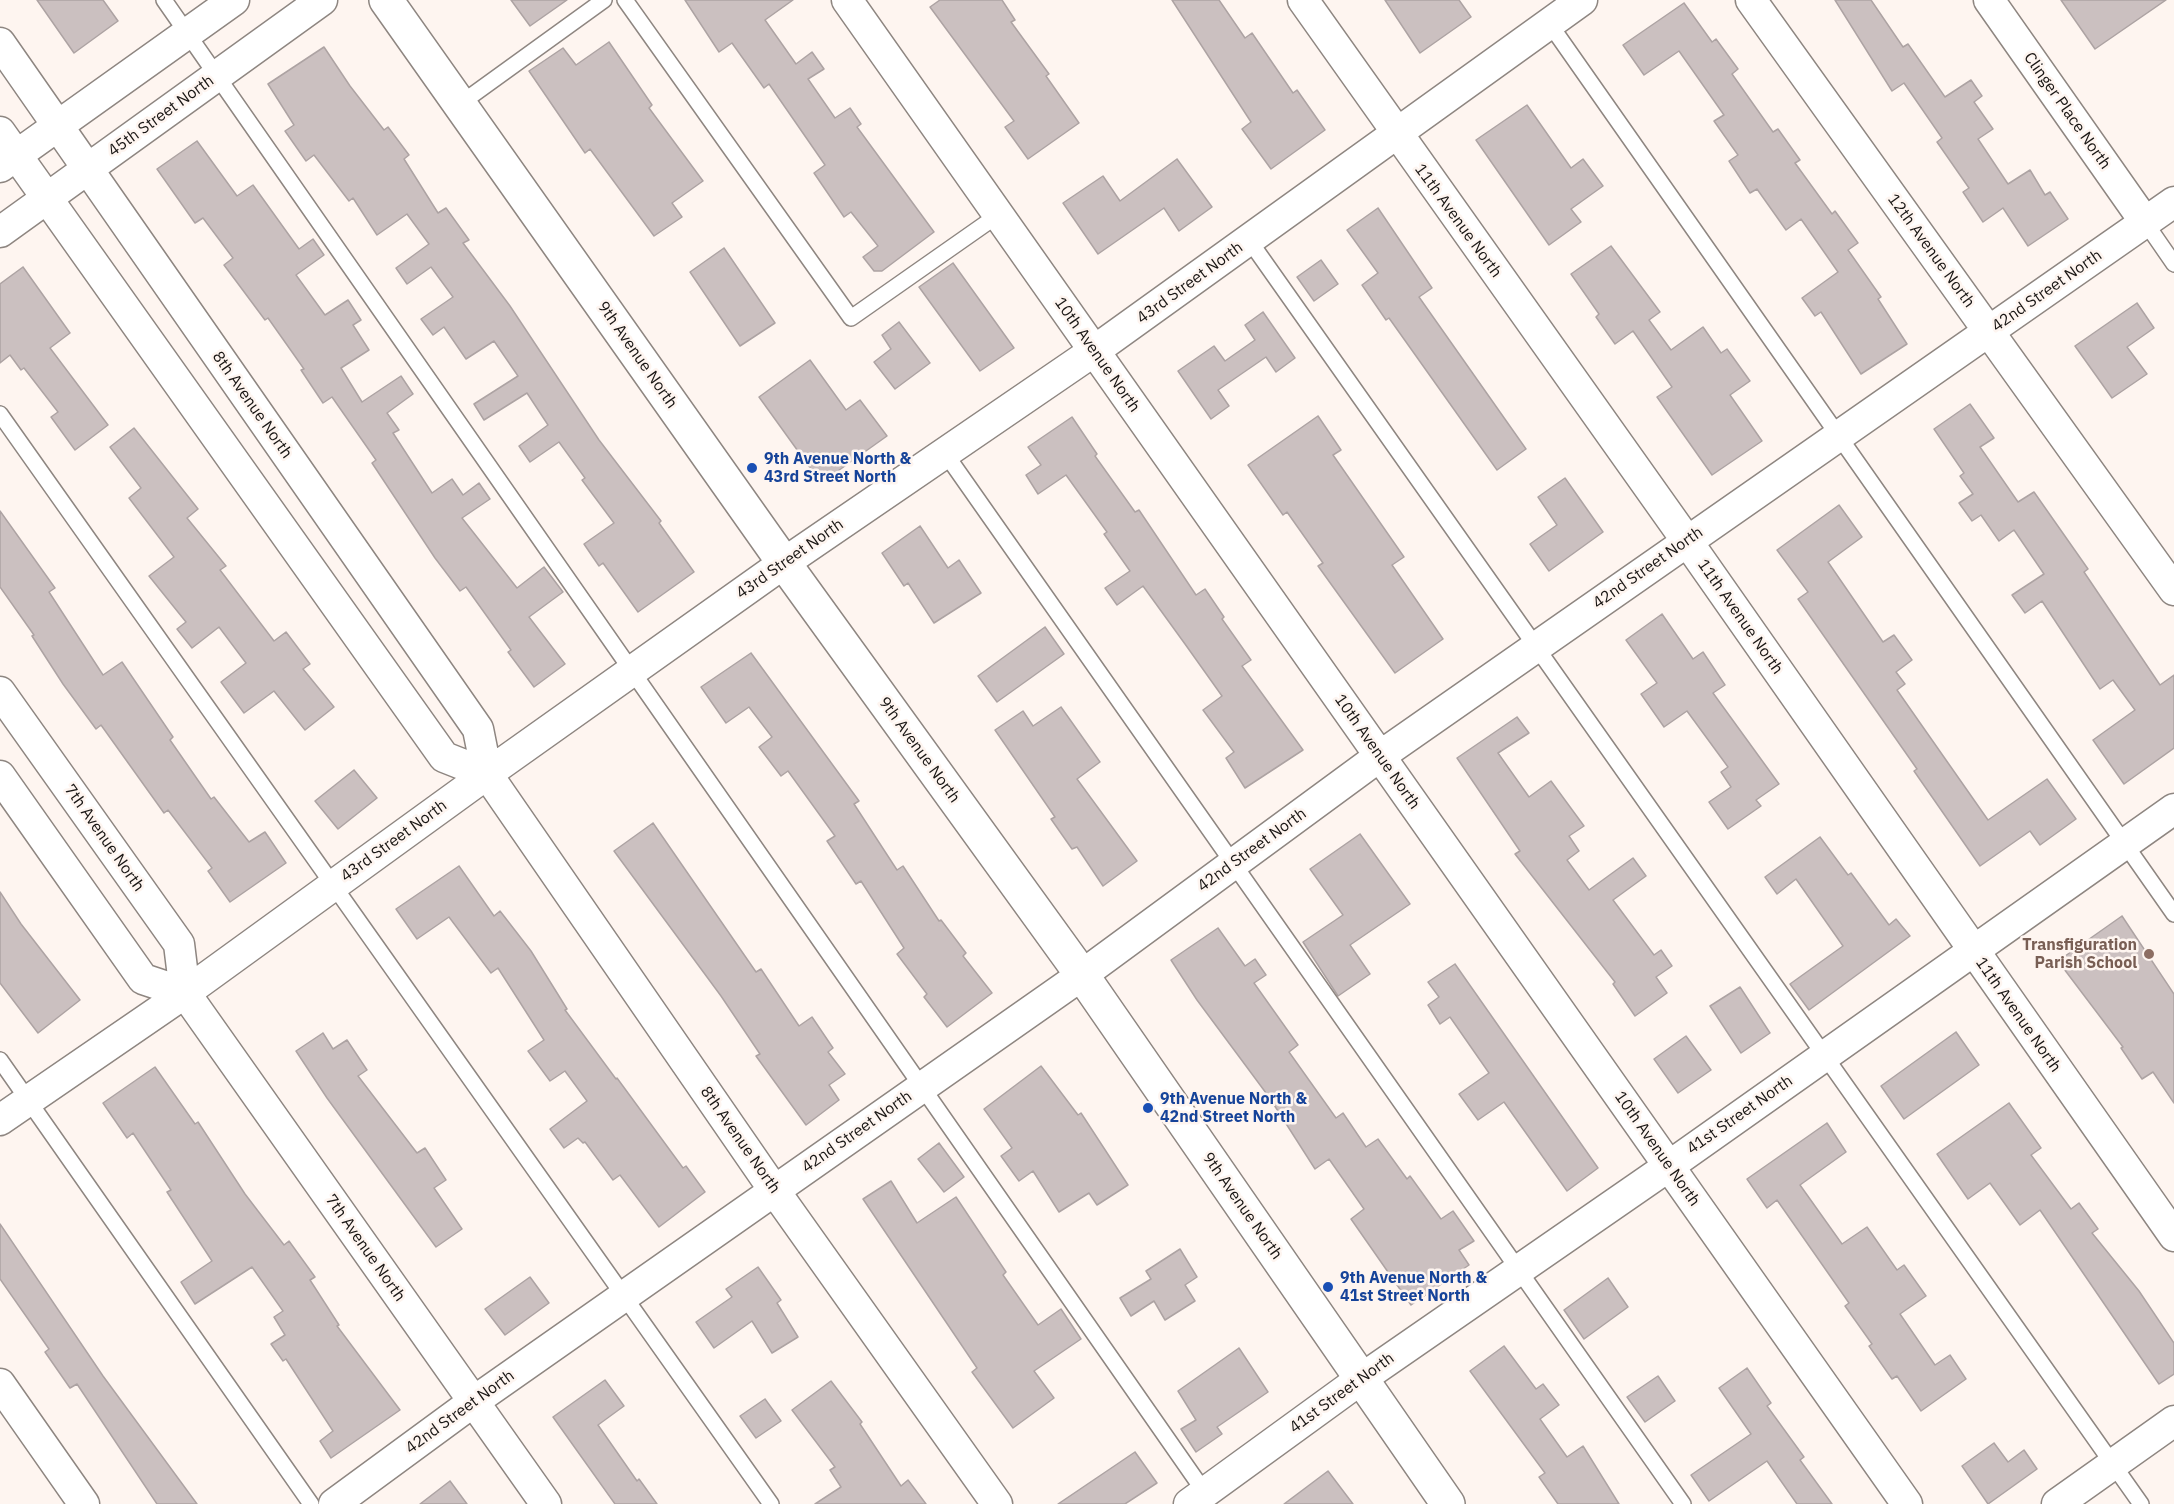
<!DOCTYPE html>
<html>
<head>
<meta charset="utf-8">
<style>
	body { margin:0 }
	canvas { display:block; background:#fef5f0 }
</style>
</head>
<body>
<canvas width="2174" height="1504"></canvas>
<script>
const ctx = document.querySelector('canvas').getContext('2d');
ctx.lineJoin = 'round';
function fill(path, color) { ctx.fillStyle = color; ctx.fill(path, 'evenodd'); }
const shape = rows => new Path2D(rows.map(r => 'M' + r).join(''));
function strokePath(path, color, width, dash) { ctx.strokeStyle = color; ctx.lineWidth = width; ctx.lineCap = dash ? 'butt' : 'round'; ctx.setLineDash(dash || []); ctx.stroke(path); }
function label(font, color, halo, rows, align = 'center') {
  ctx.font = font + ' "IBM Plex Sans",sans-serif'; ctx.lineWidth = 5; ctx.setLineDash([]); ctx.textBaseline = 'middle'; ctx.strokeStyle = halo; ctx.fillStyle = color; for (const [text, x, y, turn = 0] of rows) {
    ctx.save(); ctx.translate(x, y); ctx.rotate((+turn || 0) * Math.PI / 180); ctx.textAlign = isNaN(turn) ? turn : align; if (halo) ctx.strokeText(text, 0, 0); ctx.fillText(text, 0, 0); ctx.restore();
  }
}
const building = shape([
	[37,0,103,0,118,21,74,53,37,0],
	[511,0,567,0,530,26,511,0],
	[685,0,793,0,765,20,796,64,812,52,824,69,808,79,835,118,850,108,861,124,857,127,934,232,882,271,874,271,863,257,878,246,851,212,844,217,814,173,825,165,769,84,764,88,732,43,719,52,685,0],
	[940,0,1002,0,1015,20,1011,22,1049,74,1046,76,1079,123,1028,159,1005,127,1014,121,930,7,940,0],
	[1172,0,1219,0,1245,38,1252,33,1293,93,1297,90,1325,130,1271,169,1242,129,1251,122,1172,0],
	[1385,0,1459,0,1471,17,1420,53,1385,0],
	[1835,0,1871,0,1903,47,1908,44,1945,97,1971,80,1982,96,1974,102,1993,129,1978,139,2008,184,2030,170,2045,195,2050,192,2068,219,2028,246,2003,208,1983,222,1963,192,1969,188,1937,142,1942,138,1904,83,1892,91,1835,0],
	[2061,0,2166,0,2095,49,2061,0],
	[1684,3,1712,42,1716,39,1738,69,1732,74,1773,132,1778,129,1800,160,1795,163,1832,214,1835,211,1858,243,1848,250,1881,297,1878,299,1907,344,1861,374,1821,312,1815,316,1802,298,1838,272,1801,219,1786,230,1757,189,1750,193,1729,161,1738,155,1714,121,1724,115,1679,51,1644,75,1623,45,1684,3],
	[609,42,652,105,649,108,703,181,672,203,682,217,654,236,590,149,585,153,529,71,563,48,576,65,609,42],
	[324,47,350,86,384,130,388,127,409,155,404,159,438,213,446,208,469,240,463,243,510,306,599,440,661,521,659,523,694,572,638,612,603,563,599,566,584,544,614,523,582,480,585,478,559,442,530,462,519,446,548,425,527,393,484,420,474,404,518,376,494,341,466,359,444,327,433,335,421,319,453,297,431,267,407,284,396,268,429,244,407,214,377,235,353,198,349,201,314,155,306,161,285,131,294,125,268,84,324,47],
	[1527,105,1571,168,1583,159,1603,186,1571,209,1581,222,1549,245,1476,140,1527,105],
	[197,141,237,196,253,185,299,249,313,239,324,255,296,275,325,315,348,300,361,320,353,325,369,350,341,368,362,402,401,376,413,394,387,413,399,430,393,433,432,493,452,479,463,495,479,483,490,499,462,518,517,588,544,567,563,592,529,617,565,664,534,687,508,652,511,650,466,587,460,591,435,558,372,463,376,460,332,397,323,403,301,370,304,369,268,318,265,320,236,281,224,265,233,258,203,218,195,223,157,169,197,141],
	[1177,159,1212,207,1179,231,1164,208,1098,254,1063,203,1103,176,1120,201,1177,159],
	[1378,208,1432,288,1419,297,1526,449,1497,470,1389,318,1386,320,1362,285,1378,273,1347,230,1378,208],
	[1611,246,1660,312,1649,320,1671,350,1703,327,1721,353,1727,349,1750,381,1730,395,1762,441,1712,475,1657,397,1672,387,1633,331,1615,344,1596,317,1599,314,1571,274,1611,246],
	[724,248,775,323,740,346,690,272,724,248],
	[1321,260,1338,284,1314,301,1297,277,1321,260],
	[953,263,1014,348,980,371,919,287,953,263],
	[23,267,70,333,50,348,108,425,75,450,51,417,58,412,24,368,21,370,10,355,0,363,0,284,23,267],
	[2137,303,2154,328,2127,347,2147,374,2112,398,2075,346,2137,303],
	[1263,312,1295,358,1276,372,1266,357,1218,390,1229,406,1211,419,1178,371,1214,346,1225,361,1255,340,1245,325,1263,312],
	[899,322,930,363,895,389,874,362,891,349,882,335,899,322],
	[810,360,846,410,860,400,887,436,821,483,759,397,810,360],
	[1970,404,1994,438,1980,447,2018,502,2034,492,2088,569,2084,572,2160,685,2174,675,2174,748,2124,784,2093,740,2135,710,2113,680,2100,689,2042,601,2025,613,2012,595,2044,574,2014,530,1999,541,1981,515,1972,521,1959,503,1973,494,1960,476,1964,473,1934,429,1970,404],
	[1318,416,1341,450,1333,455,1404,557,1392,565,1443,639,1395,673,1318,566,1323,563,1287,512,1283,515,1248,465,1318,416],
	[1072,417,1097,454,1095,456,1135,512,1139,510,1196,595,1205,589,1224,617,1222,619,1251,660,1242,666,1303,750,1245,788,1226,758,1234,752,1203,710,1222,696,1185,644,1143,586,1117,605,1105,588,1130,571,1104,534,1107,532,1066,475,1038,494,1026,475,1041,465,1028,447,1072,417],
	[134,428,198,509,187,518,226,566,220,570,274,641,286,632,310,664,303,669,334,707,305,730,274,691,244,713,221,682,246,663,219,627,192,648,177,629,186,622,149,576,174,557,129,498,141,488,110,447,134,428],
	[1565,478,1603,532,1549,571,1530,544,1557,525,1538,497,1565,478],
	[1839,505,1862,537,1828,562,1883,642,1894,635,1912,660,1896,672,1905,684,1897,690,1988,820,2047,779,2076,819,2040,845,2030,831,1980,866,1914,771,1917,769,1798,599,1808,592,1777,550,1839,505],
	[0,511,55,588,49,592,103,675,122,662,173,737,170,740,211,799,214,797,249,842,265,832,286,863,230,902,208,871,212,868,168,810,164,813,101,725,96,729,63,684,32,636,34,635,0,587,0,511],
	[920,526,948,568,959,560,981,593,934,623,908,583,904,586,882,553,920,526],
	[1662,614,1693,659,1703,652,1725,685,1713,693,1779,784,1756,800,1761,806,1728,829,1709,802,1731,787,1721,772,1728,767,1687,711,1664,727,1641,694,1657,683,1626,640,1662,614],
	[1045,627,1064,654,997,702,978,676,1045,627],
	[751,653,859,801,854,804,897,870,903,866,939,921,941,920,966,953,963,956,992,993,947,1027,924,997,927,994,897,954,904,948,861,881,856,884,827,841,835,836,788,771,781,776,759,747,772,737,749,707,726,723,701,687,751,653],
	[1061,707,1100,762,1077,779,1137,861,1103,886,1077,847,1072,849,1051,819,1055,817,995,730,1023,711,1033,726,1061,707],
	[1517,717,1529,733,1498,753,1529,797,1551,781,1584,826,1569,836,1579,851,1567,860,1589,890,1633,858,1646,876,1613,900,1654,955,1661,950,1672,966,1656,977,1667,993,1635,1016,1613,984,1615,982,1515,854,1520,851,1457,758,1517,717],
	[354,770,377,798,338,829,315,801,354,770],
	[653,823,756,972,761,969,799,1026,812,1017,833,1048,828,1052,845,1074,829,1085,839,1100,806,1125,756,1056,760,1054,721,996,614,851,653,823],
	[1360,834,1410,904,1350,945,1370,974,1338,996,1303,942,1343,915,1310,869,1360,834],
	[1820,837,1848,875,1851,873,1889,925,1896,919,1910,936,1809,1010,1790,984,1843,946,1796,879,1777,894,1765,877,1820,837],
	[459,866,494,916,500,911,531,951,567,1009,565,1010,616,1079,617,1078,683,1168,686,1166,705,1192,659,1227,620,1175,613,1180,585,1142,583,1143,578,1138,564,1148,550,1129,587,1101,565,1071,550,1081,528,1051,544,1040,498,968,491,973,449,917,417,939,396,909,459,866],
	[0,892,21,924,80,1000,38,1033,0,983,0,892],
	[2122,916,2174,994,2174,1103,2153,1072,2142,1079,2121,1048,2123,1047,2058,961,2122,916],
	[1218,928,1245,966,1255,959,1266,975,1254,983,1298,1045,1289,1052,1336,1118,1343,1113,1366,1147,1378,1139,1407,1179,1410,1176,1441,1219,1453,1211,1474,1241,1459,1250,1469,1265,1411,1305,1351,1219,1364,1209,1329,1159,1315,1169,1269,1097,1197,1000,1171,960,1218,928],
	[1455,964,1598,1168,1567,1191,1504,1102,1478,1120,1459,1094,1489,1073,1450,1017,1440,1024,1428,1005,1439,997,1428,982,1455,964],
	[1740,987,1770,1033,1741,1053,1710,1006,1740,987],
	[1956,1032,1979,1065,1904,1119,1881,1086,1956,1032],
	[323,1033,333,1049,347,1040,367,1070,358,1076,417,1153,425,1148,446,1180,434,1188,462,1229,436,1247,327,1098,296,1051,323,1033],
	[1686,1036,1711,1070,1678,1093,1654,1059,1686,1036],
	[1041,1066,1078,1115,1081,1113,1128,1185,1097,1205,1089,1193,1059,1212,1033,1171,1019,1181,1001,1156,1012,1148,984,1109,1041,1066],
	[155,1067,195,1124,198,1122,245,1194,284,1245,289,1241,315,1277,310,1280,339,1325,337,1326,400,1410,331,1458,320,1441,333,1431,286,1359,283,1361,271,1344,285,1335,274,1317,283,1311,252,1267,195,1304,181,1282,212,1261,167,1192,171,1190,133,1133,127,1138,103,1103,155,1067],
	[2009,1103,2041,1148,2031,1155,2071,1209,2079,1203,2098,1229,2092,1233,2139,1291,2174,1343,2174,1374,2159,1384,2040,1210,2020,1225,1990,1183,1968,1199,1937,1154,2009,1103],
	[1827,1123,1846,1152,1800,1185,1842,1244,1867,1227,1897,1270,1904,1265,1926,1296,1900,1314,1935,1365,1950,1355,1966,1379,1921,1411,1897,1376,1892,1379,1869,1346,1872,1344,1845,1306,1849,1303,1777,1200,1767,1208,1747,1179,1827,1123],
	[939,1143,964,1177,944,1192,918,1159,939,1143],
	[891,1181,917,1223,956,1197,1006,1272,1003,1275,1038,1325,1061,1309,1081,1339,1034,1371,1054,1398,1013,1428,972,1372,977,1368,863,1199,891,1181],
	[0,1224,103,1376,197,1504,157,1504,77,1384,70,1388,45,1352,49,1349,0,1279,0,1224],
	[1180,1249,1197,1277,1185,1285,1195,1301,1165,1320,1154,1301,1131,1316,1120,1298,1151,1279,1146,1271,1180,1249],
	[758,1267,781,1300,777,1303,798,1337,772,1353,752,1321,714,1348,696,1322,732,1297,726,1289,758,1267],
	[530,1277,549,1303,505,1335,485,1309,530,1277],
	[1608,1278,1628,1307,1584,1339,1564,1310,1608,1278],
	[1504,1346,1536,1389,1543,1384,1559,1405,1540,1419,1567,1457,1583,1446,1619,1504,1558,1504,1539,1477,1545,1473,1470,1371,1504,1346],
	[1239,1348,1268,1392,1217,1427,1222,1434,1196,1452,1181,1429,1196,1420,1178,1391,1239,1348],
	[1747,1368,1771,1403,1767,1406,1804,1457,1800,1460,1832,1504,1797,1504,1767,1461,1709,1501,1691,1475,1751,1434,1719,1388,1747,1368],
	[1658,1376,1675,1401,1645,1422,1627,1397,1658,1376],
	[605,1380,624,1406,598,1425,637,1481,639,1479,657,1504,615,1504,553,1417,605,1380],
	[831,1381,862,1422,860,1424,901,1486,908,1480,926,1504,815,1504,841,1487,830,1470,835,1467,792,1410,831,1381],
	[765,1399,781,1421,756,1438,740,1416,765,1399],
	[1994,1443,2008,1462,2024,1450,2037,1469,1988,1504,1962,1466,1994,1443],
	[1135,1452,1157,1483,1125,1504,1058,1504,1135,1452],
	[1328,1471,1353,1504,1284,1504,1328,1471],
	[450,1481,467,1504,420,1504,450,1481]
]);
fill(building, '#cbc0c0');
strokePath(building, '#ada3a3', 1.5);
const service = shape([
	[164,0,1208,1497],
	[625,0,851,318,998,215],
	[1549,23,2174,914],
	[460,104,604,0],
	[2145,222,2174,264],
	[1249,240,2141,1504],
	[0,414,771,1504],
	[945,453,1683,1504],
	[0,1060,311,1504]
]);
const minor = shape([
	[847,0,1907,1504],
	[1303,0,1687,541,2174,1236],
	[1751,0,2174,590],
	[1989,0,2145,222],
	[0,43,478,729,487,774,774,1190,997,1504],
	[0,132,444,757,487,774],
	[0,167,234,0],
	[0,232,322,0],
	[0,692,179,944,185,993,546,1504],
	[0,776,143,979,185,993],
	[0,1120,185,993,487,774,784,563,1094,351,1582,0],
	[0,1384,84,1504],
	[334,1504,473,1402,1082,975,1380,756,2174,202],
	[1189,1504,1361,1379,1669,1166,2174,809],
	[2057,1504,2174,1421]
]);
const tertiary = shape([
	[386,0,784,563,1082,975,1448,1504]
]);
strokePath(service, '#8e8681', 18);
strokePath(minor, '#8e8681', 33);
strokePath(tertiary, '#8e8681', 36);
strokePath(service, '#fff', 15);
strokePath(minor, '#fff', 30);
strokePath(tertiary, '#fff', 33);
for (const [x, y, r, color] of [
	[752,468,6,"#1a4fb4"],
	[2149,954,6,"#8d6e63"],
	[1148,1108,6,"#1a4fb4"],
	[1328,1287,6,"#1a4fb4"]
]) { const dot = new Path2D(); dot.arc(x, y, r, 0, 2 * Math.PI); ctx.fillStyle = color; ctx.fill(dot); strokePath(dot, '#fef5f0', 2); }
label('16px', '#191614', '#fef5f0', [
	["Clinger Place North",2067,111,55],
	["45th Street North",161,116,-36],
	["11th Avenue North",1458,221,54],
	["12th Avenue North",1931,251,54],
	["43rd Street North",1190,283,-36],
	["42nd Street North",2047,291,-35],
	["9th Avenue North",637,355,55],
	["10th Avenue North",1097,355,55],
	["8th Avenue North",252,405,55],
	["43rd Street North",790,559,-35],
	["42nd Street North",1648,568,-35],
	["11th Avenue North",1740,617,55],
	["9th Avenue North",919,750,54],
	["10th Avenue North",1377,752,55],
	["7th Avenue North",104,838,55],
	["43rd Street North",394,841,-36],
	["42nd Street North",1252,850,-36],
	["11th Avenue North",2018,1015,55],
	["41st Street North",1740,1115,-35],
	["42nd Street North",857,1132,-35],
	["8th Avenue North",740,1140,55],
	["10th Avenue North",1657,1149,55],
	["9th Avenue North",1242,1206,55],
	["7th Avenue North",365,1248,55],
	["41st Street North",1342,1393,-36],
	["42nd Street North",460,1412,-36]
]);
label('bold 16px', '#164399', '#fef5f0', [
	["9th Avenue North &",764,459],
	["43rd Street North",764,477],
	["9th Avenue North &",1160,1099],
	["42nd Street North",1160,1117],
	["9th Avenue North &",1340,1278],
	["41st Street North",1340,1296]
], 'left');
label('bold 16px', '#785e54', '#fef5f0', [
	["Transfiguration",2137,945],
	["Parish School",2137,963]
], 'right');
</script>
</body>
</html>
